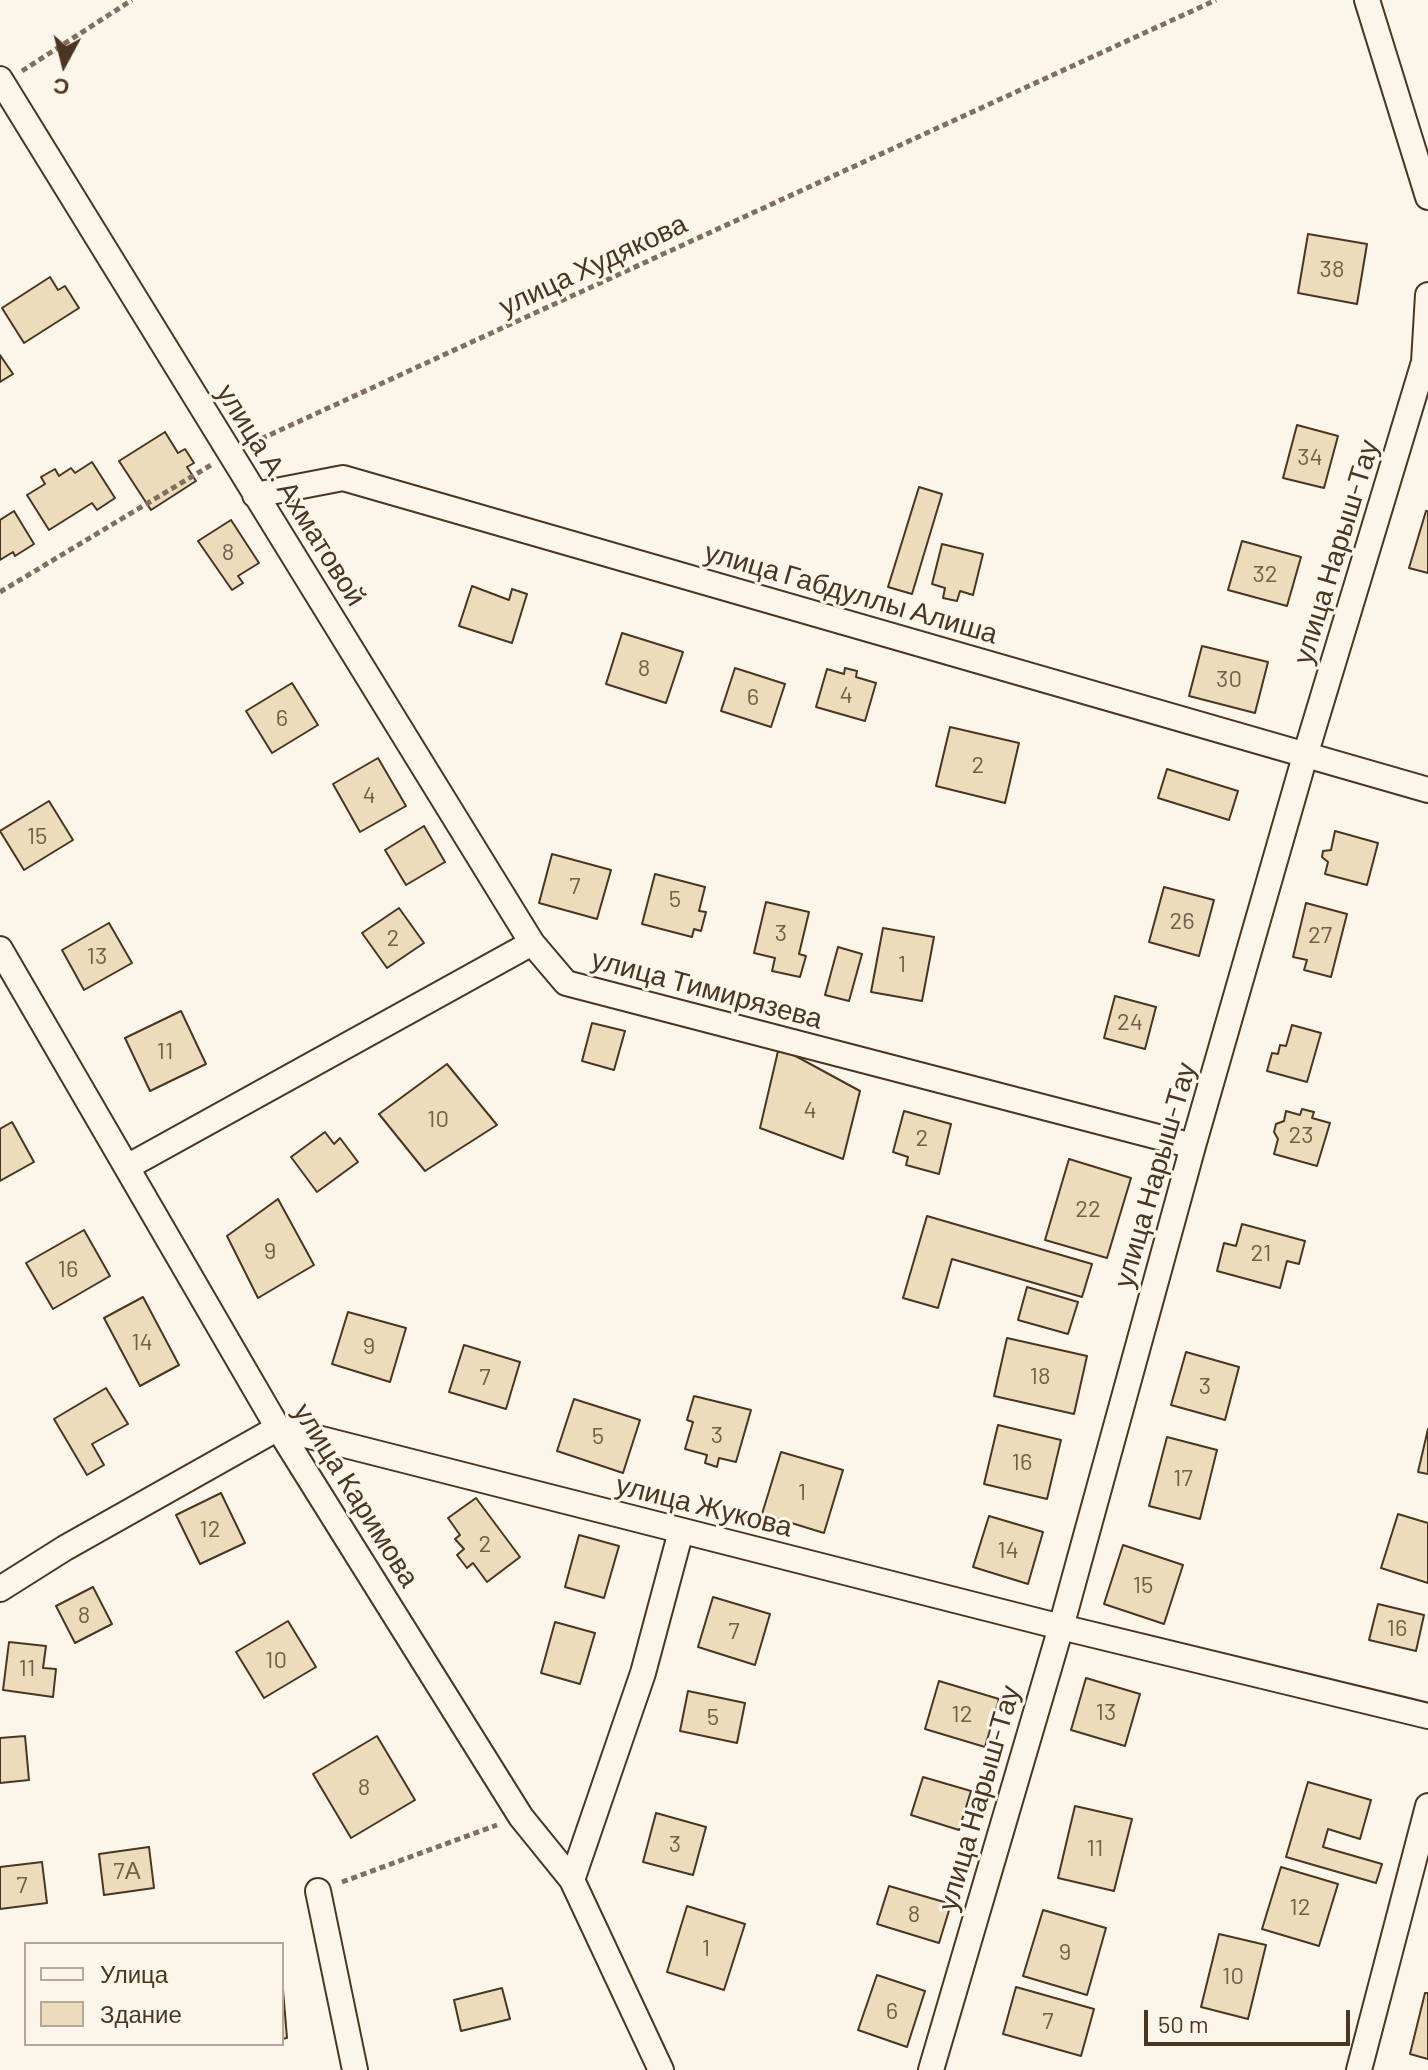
<!DOCTYPE html>
<html>
<head>
<meta charset="utf-8">
<style>
	body { margin:0 }
	#map { position:relative; width:1428px; height:2070px; overflow:hidden; background:#fbf6e9; font-family:Barlow,sans-serif }
	canvas { display:block }
	.legend { position:absolute; left:24px; top:1942px; width:260px; height:104px; box-sizing:border-box; background:#fbf6e9; border:2px solid #b4a999; margin:0; padding:10px 14px; list-style:none; font-size:24px; color:#4a3520 }
	.legend li { display:flex; align-items:center; gap:16px; height:40px }
	.legend b { width:40px; border:2px solid #b4a999 }
	.north { position:absolute; left:24px; top:24px; width:80px; height:80px; -webkit-text-stroke:6px #fbf6e9; paint-order:stroke; rotate:187deg; font-size:22px; font-weight:700; line-height:32px; text-align:center; color:#4a3520 }
	.north::after { content:''; display:block; margin:auto; width:28px; height:36px; background:#4a3520; clip-path:polygon(50% 0,100% 100%,50% 72%,0 100%) }
	.scale { position:absolute; left:1144px; top:2010px; width:206px; height:36px; box-sizing:border-box; border:4px solid #4a3520; border-top:0; padding-left:10px; font-size:24px; line-height:28px; white-space:nowrap; color:#4a3520; -webkit-text-stroke:6px #fbf6e9; paint-order:stroke }
</style>
</head>
<body>
<div id="map">
<canvas width="1428" height="2070"></canvas>
<ul class="legend">
<li><b style="height:10px;background:#fbf6e9"></b>Улица</li>
<li><b style="height:22px;background:#ecdcbc"></b>Здание</li>
</ul>
<div class="north">С</div>
<div class="scale">50 m</div>
</div>
<script>
const ctx = document.querySelector('canvas').getContext('2d');
ctx.lineJoin = 'round';
function fill(path, color) { ctx.fillStyle = color; ctx.fill(path, 'evenodd'); }
const shape = rows => new Path2D(rows.map(r => 'M' + r).join(''));
function strokePath(path, color, width, dash) { ctx.strokeStyle = color; ctx.lineWidth = width; ctx.lineCap = dash ? 'butt' : 'round'; ctx.setLineDash(dash || []); ctx.stroke(path); }
function label(font, color, halo, rows, align = 'center') {
  ctx.font = font + ' Barlow,sans-serif'; ctx.lineWidth = 6; ctx.setLineDash([]); ctx.textBaseline = 'middle'; ctx.strokeStyle = halo; ctx.fillStyle = color; for (const [text, x, y, turn = 0] of rows) {
    ctx.save(); ctx.translate(x, y); ctx.rotate((+turn || 0) * Math.PI / 180); ctx.textAlign = isNaN(turn) ? turn : align; if (halo) ctx.strokeText(text, 0, 0); ctx.fillText(text, 0, 0); ctx.restore();
  }
}
const building = shape([
	[1308,234,1367,244,1357,304,1298,293,1308,234],
	[50,277,58,290,65,286,79,308,24,343,2,308,50,277],
	[0,355,13,374,0,382,0,355],
	[1297,425,1338,436,1324,488,1283,478,1297,425],
	[165,432,178,453,185,449,194,463,187,467,196,481,151,510,119,461,165,432],
	[92,462,115,498,97,510,92,503,49,530,27,495,45,484,41,477,55,469,59,476,71,468,75,473,92,462],
	[919,487,942,494,912,594,888,587,919,487],
	[14,511,34,544,15,556,13,552,0,560,0,520,14,511],
	[1426,511,1428,511,1428,573,1409,568,1426,511],
	[231,520,259,563,238,576,243,583,232,590,198,541,231,520],
	[1242,541,1301,557,1287,606,1228,590,1242,541],
	[942,544,983,554,973,595,960,591,957,601,943,598,945,588,932,584,942,544],
	[472,586,509,600,512,589,527,594,512,643,459,626,472,586],
	[622,633,683,652,666,703,606,684,622,633],
	[1202,646,1268,662,1255,713,1189,696,1202,646],
	[735,668,785,684,771,727,721,711,735,668],
	[845,668,857,671,856,677,876,683,865,721,816,707,827,669,844,674,845,668],
	[292,683,318,725,272,753,246,711,292,683],
	[950,727,1019,743,1005,803,936,786,950,727],
	[378,758,406,806,360,832,333,784,378,758],
	[1167,769,1238,791,1229,820,1158,798,1167,769],
	[49,801,73,840,24,870,0,831,49,801],
	[424,826,445,862,406,885,385,850,424,826],
	[1335,831,1378,843,1367,885,1325,874,1328,862,1322,857,1323,851,1331,850,1335,831],
	[552,854,611,870,597,919,539,903,552,854],
	[655,874,705,887,699,911,706,912,701,931,694,929,692,937,642,924,655,874],
	[1164,887,1214,900,1199,956,1149,942,1164,887],
	[766,902,809,912,799,954,806,956,800,977,772,971,775,958,754,953,766,902],
	[1306,903,1347,914,1331,977,1304,970,1307,960,1293,957,1306,903],
	[399,908,424,943,387,968,362,933,399,908],
	[109,923,132,963,84,990,62,950,109,923],
	[883,928,934,937,922,1001,871,992,883,928],
	[838,947,862,954,849,1001,825,995,838,947],
	[1115,996,1156,1007,1145,1049,1104,1038,1115,996],
	[181,1011,206,1064,150,1091,125,1038,181,1011],
	[592,1023,625,1031,614,1070,582,1061,592,1023],
	[1292,1025,1321,1033,1307,1082,1267,1071,1272,1053,1278,1054,1280,1045,1286,1046,1292,1025],
	[779,1047,860,1091,843,1159,760,1128,779,1047],
	[447,1064,497,1125,425,1171,379,1114,447,1064],
	[1302,1109,1314,1112,1312,1118,1330,1123,1317,1166,1274,1154,1278,1139,1274,1132,1276,1124,1284,1121,1286,1111,1300,1115,1302,1109],
	[904,1111,951,1124,939,1174,906,1165,908,1157,893,1152,904,1111],
	[12,1122,34,1162,0,1181,0,1129,12,1122],
	[325,1132,334,1144,340,1138,358,1162,317,1192,291,1157,325,1132],
	[1069,1159,1131,1178,1107,1258,1045,1240,1069,1159],
	[278,1199,314,1265,258,1298,227,1236,278,1199],
	[927,1216,1092,1264,1082,1297,952,1259,938,1308,903,1298,927,1216],
	[1242,1224,1305,1241,1299,1264,1287,1261,1280,1288,1217,1271,1224,1243,1236,1246,1242,1224],
	[84,1230,110,1276,53,1309,26,1263,84,1230],
	[1027,1287,1078,1302,1068,1334,1018,1320,1027,1287],
	[143,1297,179,1365,140,1386,104,1318,143,1297],
	[348,1312,406,1328,390,1382,332,1364,348,1312],
	[1007,1338,1087,1356,1074,1414,994,1396,1007,1338],
	[464,1345,520,1362,506,1409,449,1392,464,1345],
	[1186,1352,1239,1367,1225,1420,1171,1405,1186,1352],
	[106,1388,128,1424,92,1444,104,1465,87,1475,54,1419,106,1388],
	[694,1396,751,1410,736,1462,719,1458,717,1467,705,1463,707,1455,685,1449,693,1422,687,1420,694,1396],
	[574,1399,640,1420,623,1473,557,1451,574,1399],
	[998,1425,1061,1440,1047,1499,984,1484,998,1425],
	[1428,1429,1428,1474,1418,1472,1428,1429],
	[1167,1437,1217,1450,1200,1519,1149,1506,1167,1437],
	[781,1452,843,1470,824,1533,762,1514,781,1452],
	[221,1493,245,1543,200,1564,176,1515,221,1493],
	[476,1498,520,1557,487,1582,473,1563,467,1568,457,1555,464,1549,455,1539,460,1535,448,1518,476,1498],
	[1398,1514,1428,1523,1428,1583,1381,1568,1398,1514],
	[989,1516,1043,1532,1028,1584,973,1567,989,1516],
	[579,1535,619,1546,604,1598,565,1587,579,1535],
	[1123,1545,1183,1565,1164,1624,1104,1604,1123,1545],
	[93,1587,112,1624,75,1643,56,1606,93,1587],
	[713,1597,770,1614,755,1665,698,1647,713,1597],
	[1378,1604,1424,1615,1416,1651,1369,1640,1378,1604],
	[288,1621,316,1667,264,1698,236,1652,288,1621],
	[555,1622,595,1633,580,1684,541,1673,555,1622],
	[9,1642,46,1646,43,1668,56,1669,53,1697,3,1690,9,1642],
	[1086,1678,1140,1694,1125,1746,1071,1730,1086,1678],
	[939,1681,999,1699,985,1747,925,1729,939,1681],
	[688,1691,745,1703,737,1743,680,1731,688,1691],
	[25,1736,29,1780,0,1783,0,1738,25,1736],
	[377,1736,415,1800,351,1838,313,1774,377,1736],
	[923,1777,971,1791,959,1830,911,1815,923,1777],
	[1308,1782,1371,1800,1360,1839,1328,1829,1323,1847,1382,1864,1376,1883,1286,1857,1308,1782],
	[1075,1806,1132,1819,1114,1891,1058,1878,1075,1806],
	[656,1813,706,1827,693,1875,643,1862,656,1813],
	[149,1847,154,1888,104,1895,99,1854,149,1847],
	[42,1862,47,1903,0,1909,0,1867,42,1862],
	[1281,1867,1338,1884,1319,1946,1262,1929,1281,1867],
	[889,1886,951,1904,939,1943,877,1924,889,1886],
	[687,1906,745,1924,724,1990,667,1972,687,1906],
	[1043,1910,1106,1928,1087,1995,1023,1976,1043,1910],
	[1219,1934,1266,1945,1248,2019,1201,2007,1219,1934],
	[877,1975,925,1991,907,2047,858,2030,877,1975],
	[282,1978,287,2038,282,2039,282,1978],
	[1016,1987,1094,2009,1081,2056,1003,2034,1016,1987],
	[502,1988,510,2019,461,2031,454,2000,502,1988],
	[1425,1993,1428,1993,1428,2059,1410,2054,1425,1993]
]);
fill(building, '#ecdcbc');
strokePath(building, '#4a3520', 2);
const minor = shape([
	[1367,0,1428,197],
	[0,79,532,943,566,983,1193,1146],
	[255,495,343,478,1428,790],
	[0,949,278,1428,521,1817,572,1880,661,2070],
	[127,1167,532,943],
	[0,1589,65,1548,278,1428,1061,1627,1428,1716],
	[572,1880,643,1673,681,1531],
	[318,1891,355,2070],
	[931,2070,1061,1627,1193,1146,1305,756,1424,362,1428,295],
	[1359,2070,1428,1806]
]);
strokePath(minor, '#4a3520', 28);
strokePath(shape([
	[22,71,132,0],
	[252,443,1216,0],
	[0,592,211,465],
	[342,1882,497,1825]
]), '#7f6f5c', 5, [6, 4]);
strokePath(minor, '#fbf6e9', 24);
label('24px', '#725f47', null, [
	["38",1332,269],
	["34",1310,457],
	["8",228,552],
	["32",1265,574],
	["8",644,668],
	["30",1229,679],
	["4",846,695],
	["6",753,697],
	["6",282,718],
	["2",978,765],
	["4",369,795],
	["15",37,836],
	["7",575,886],
	["5",675,899],
	["26",1182,921],
	["3",781,933],
	["27",1320,935],
	["2",393,938],
	["13",97,956],
	["1",902,964],
	["24",1130,1022],
	["11",165,1051],
	["4",810,1110],
	["10",438,1119],
	["23",1301,1135],
	["2",922,1138],
	["22",1088,1209],
	["9",270,1251],
	["21",1261,1253],
	["16",68,1269],
	["14",142,1342],
	["9",369,1346],
	["18",1040,1376],
	["7",485,1377],
	["3",1205,1386],
	["3",717,1435],
	["5",598,1436],
	["16",1022,1462],
	["17",1183,1478],
	["1",802,1492],
	["12",210,1529],
	["2",485,1544],
	["14",1008,1550],
	["15",1143,1585],
	["8",84,1615],
	["16",1397,1628],
	["7",734,1631],
	["10",276,1660],
	["11",27,1668],
	["13",1106,1712],
	["12",962,1714],
	["5",713,1717],
	["8",364,1787],
	["3",675,1844],
	["11",1095,1848],
	["7А",127,1871],
	["7",22,1885],
	["12",1300,1907],
	["8",914,1914],
	["1",706,1948],
	["9",1065,1952],
	["10",1233,1976],
	["6",892,2011],
	["7",1048,2021]
]);
label('28px', '#4a3520', '#fbf6e9', [
	["улица Худякова",593,265,-25],
	["улица А. Ахматовой",291,495,58],
	["улица Нарыш-Тау",1336,552,-73],
	["улица Габдуллы Алиша",851,593,16],
	["улица Тимирязева",707,989,15],
	["улица Нарыш-Тау",1155,1175,-74],
	["улица Каримова",356,1495,58],
	["улица Жукова",704,1506,14],
	["улица Нарыш-Тау",979,1798,-74]
]);
</script>
</body>
</html>
